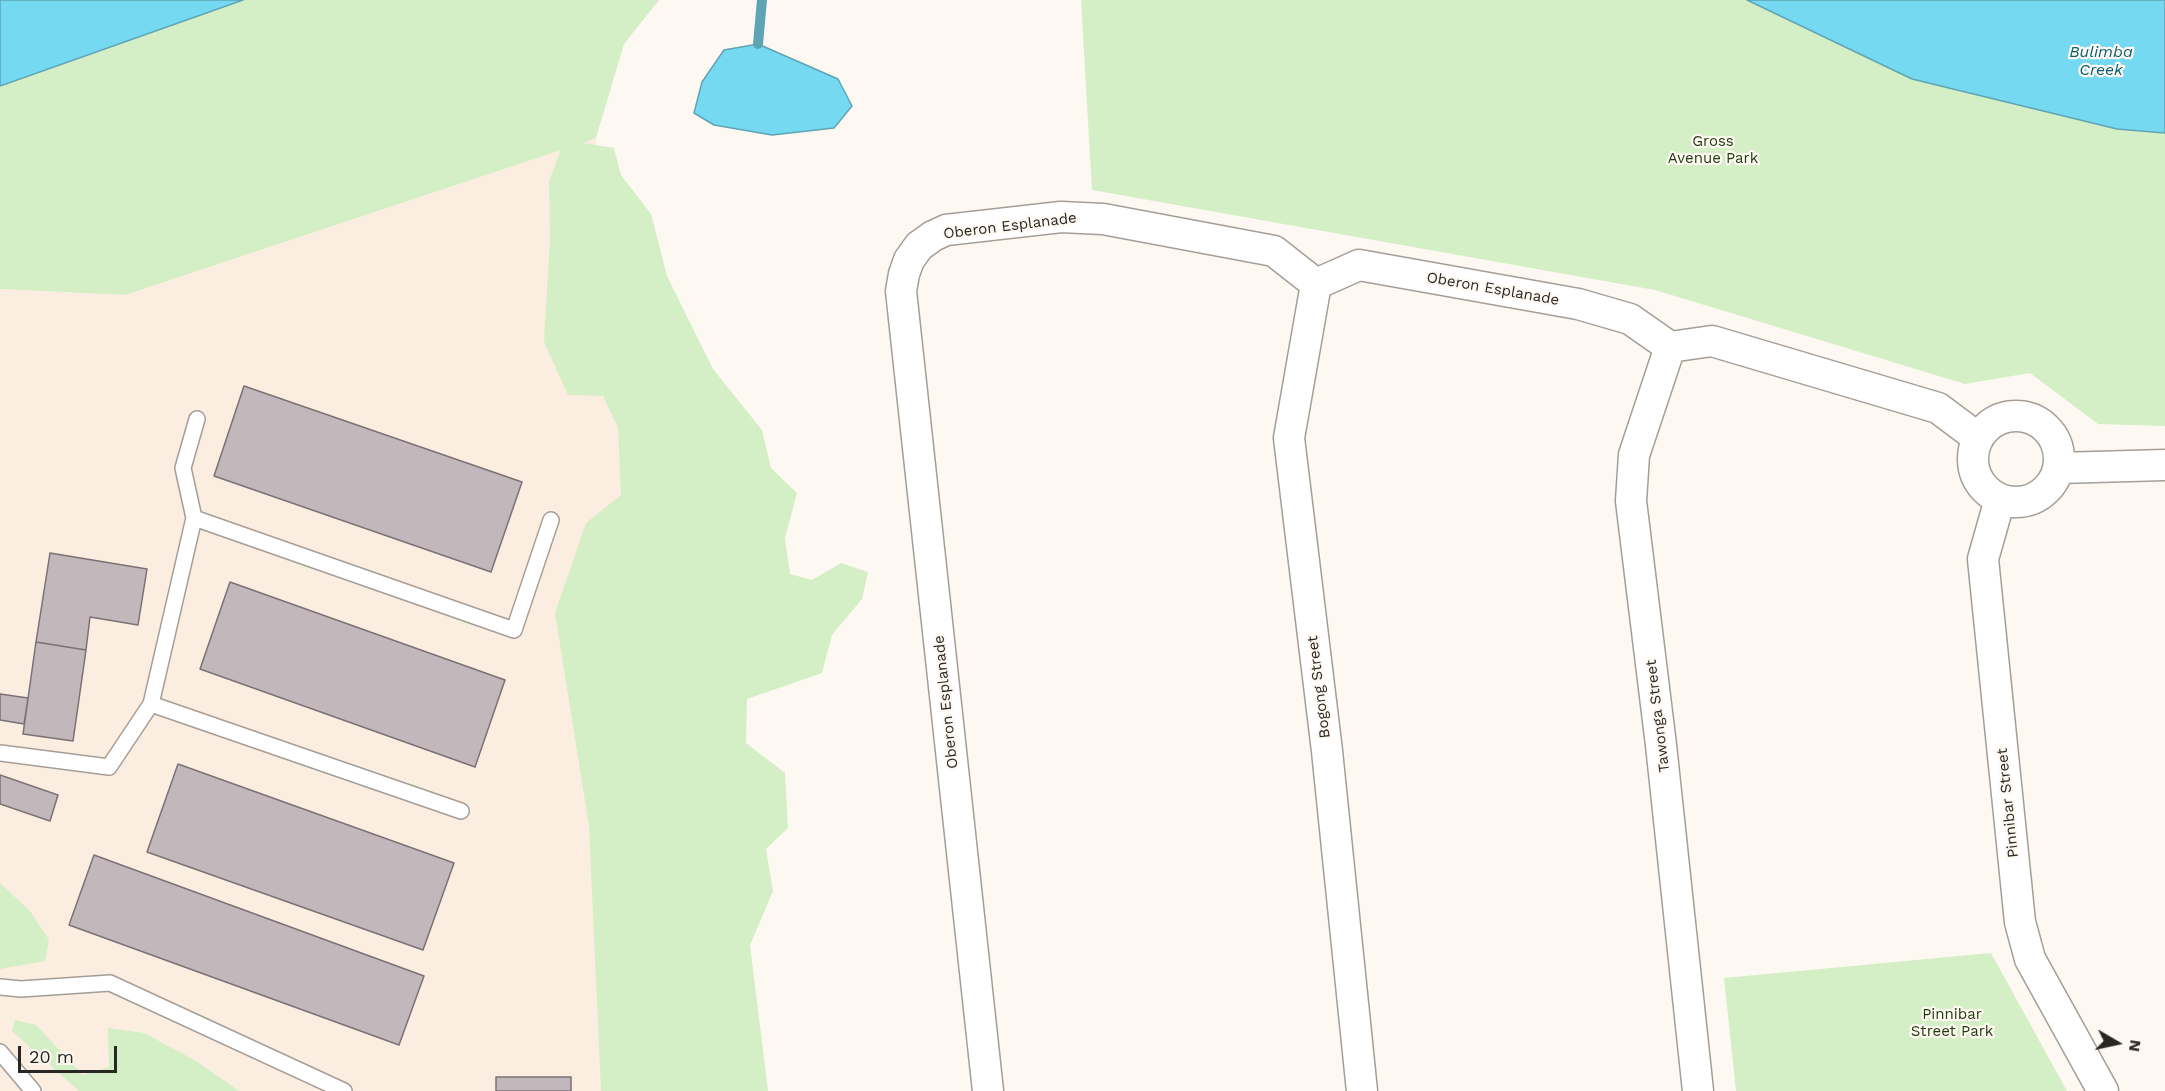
<!DOCTYPE html>
<html>
<head>
<meta charset="utf-8">
<style>
	body { margin:0 }
	#map { position:relative; width:2165px; height:1091px; overflow:hidden; background:#fef8f2; font-family:"Work Sans",sans-serif }
	canvas { display:block }
	.north { position:absolute; left:2087px; top:1013px; width:60px; height:60px; -webkit-text-stroke:4px #fef8f2; paint-order:stroke; rotate:99deg; font-size:16px; font-weight:700; line-height:24px; text-align:center; color:#292724 }
	.north::after { content:''; display:block; margin:auto; width:21px; height:27px; background:#292724; clip-path:polygon(50% 0,100% 100%,50% 72%,0 100%) }
	.scale { position:absolute; left:18px; top:1046px; width:99px; height:27px; box-sizing:border-box; border:3px solid #292724; border-top:0; padding-left:8px; font-size:18px; line-height:21px; white-space:nowrap; color:#292724; -webkit-text-stroke:4px #fef8f2; paint-order:stroke }
</style>
</head>
<body>
<div id="map">
<canvas width="2165" height="1091"></canvas>
<div class="north">N</div>
<div class="scale">20 m</div>
</div>
<script>
const ctx = document.querySelector('canvas').getContext('2d');
ctx.lineJoin = 'round';
function fill(path, color) { ctx.fillStyle = color; ctx.fill(path, 'evenodd'); }
const shape = rows => new Path2D(rows.map(r => 'M' + r).join(''));
function strokePath(path, color, width, dash) { ctx.strokeStyle = color; ctx.lineWidth = width; ctx.lineCap = dash ? 'butt' : 'round'; ctx.setLineDash(dash || []); ctx.stroke(path); }
function label(font, color, halo, rows, align = 'center') {
  ctx.font = font + ' "Work Sans",sans-serif'; ctx.lineWidth = 4.5; ctx.setLineDash([]); ctx.textBaseline = 'middle'; ctx.strokeStyle = halo; ctx.fillStyle = color; for (const [text, x, y, turn = 0] of rows) {
    ctx.save(); ctx.translate(x, y); ctx.rotate((+turn || 0) * Math.PI / 180); ctx.textAlign = isNaN(turn) ? turn : align; if (halo) ctx.strokeText(text, 0, 0); ctx.fillText(text, 0, 0); ctx.restore();
  }
}
fill(shape([
	[596,138,698,1091,0,1091,0,289,125,295]
]), '#fbede0');
fill(shape([
	[243,0,659,0,624,44,596,138,583,143,614,148,621,175,651,214,667,276,713,369,762,430,771,468,797,493,785,538,790,574,812,580,841,563,868,572,862,599,832,635,822,673,747,699,746,743,785,773,788,828,766,849,773,891,750,945,768,1091,601,1091,589,826,555,613,586,523,621,495,618,428,603,396,568,395,544,342,550,239,549,181,561,150,125,295,0,289,0,86],
	[1081,0,1747,0,1912,79,2117,129,2165,133,2165,426,2098,424,2030,373,1965,384,1655,290,1092,190],
	[0,883,30,911,49,940,45,961,0,969],
	[1991,953,2067,1091,1736,1091,1724,978],
	[15,1020,36,1025,83,1075,109,1067,108,1028,144,1033,196,1061,239,1091,79,1091,12,1031]
]), '#d4efc5');
const water = shape([
	[0,0,243,0,0,86,0,0],
	[1747,0,2165,0,2165,133,2117,129,1912,79,1747,0],
	[758,44,838,79,852,106,834,128,772,135,714,125,694,113,702,82,724,50,758,44]
]);
fill(water, '#76d9f2');
strokePath(water, '#5fa4b4', 1.5);
strokePath(shape([
	[758,44,762,0]
]), '#5fa4b4', 10);
const building = shape([
	[244,386,522,482,491,572,214,476,244,386],
	[50,553,147,569,138,625,90,617,86,650,36,642,50,553],
	[230,582,505,680,475,767,200,669,230,582],
	[36,642,86,650,73,741,23,734,36,642],
	[0,694,28,698,24,724,0,720,0,694],
	[178,764,454,863,423,950,147,852,178,764],
	[0,775,58,795,50,821,0,804,0,775],
	[94,855,424,976,399,1045,69,925,94,855],
	[496,1077,571,1077,571,1091,496,1091,496,1077]
]);
fill(building, '#c2b8bc');
strokePath(building, '#7b7175', 1.5);
const service = shape([
	[194,518,183,468,197,419],
	[151,704,461,811],
	[0,753,109,767,151,704,194,518,514,630,551,520],
	[0,987,21,989,110,983,344,1091],
	[0,1052,33,1091]
]);
const minor = shape([
	[1316,284,1289,438,1327,751,1362,1091],
	[1670,347,1634,455,1631,501,1661,745,1698,1091],
	'1973 459a43 43 0 1 1 86 0a43 43 0 1 1-86 0Z',
	[2058,468,2165,465],
	[2000,499,1983,559,2020,922,2030,959,2103,1091],
	[988,1091,901,291,904,274,909,260,919,246,933,236,946,230,1061,217,1103,219,1274,251,1316,284,1359,265,1578,304,1630,319,1670,347,1712,341,1938,408,1978,438]
]);
strokePath(service, '#a59e97', 18);
strokePath(minor, '#a59e97', 33);
strokePath(service, '#fff', 15);
strokePath(minor, '#fff', 30);
label('15px', '#1f3a0c', '#fef8f2', [
	["Gross",1713,142],
	["Avenue Park",1713,159],
	["Pinnibar",1952,1015],
	["Street Park",1952,1032]
]);
label('15px', '#292724', '#fef8f2', [
	["Oberon Esplanade",1010,226,-7],
	["Oberon Esplanade",1493,289,10],
	["Bogong Street",1319,687,-97],
	["Oberon Esplanade",946,702,-96],
	["Tawonga Street",1658,716,-97],
	["Pinnibar Street",2008,803,-96]
]);
label('italic 16px', '#065e6f', '#fef8f2', [
	["Bulimba",2101,52],
	["Creek",2101,70]
]);
</script>
</body>
</html>
